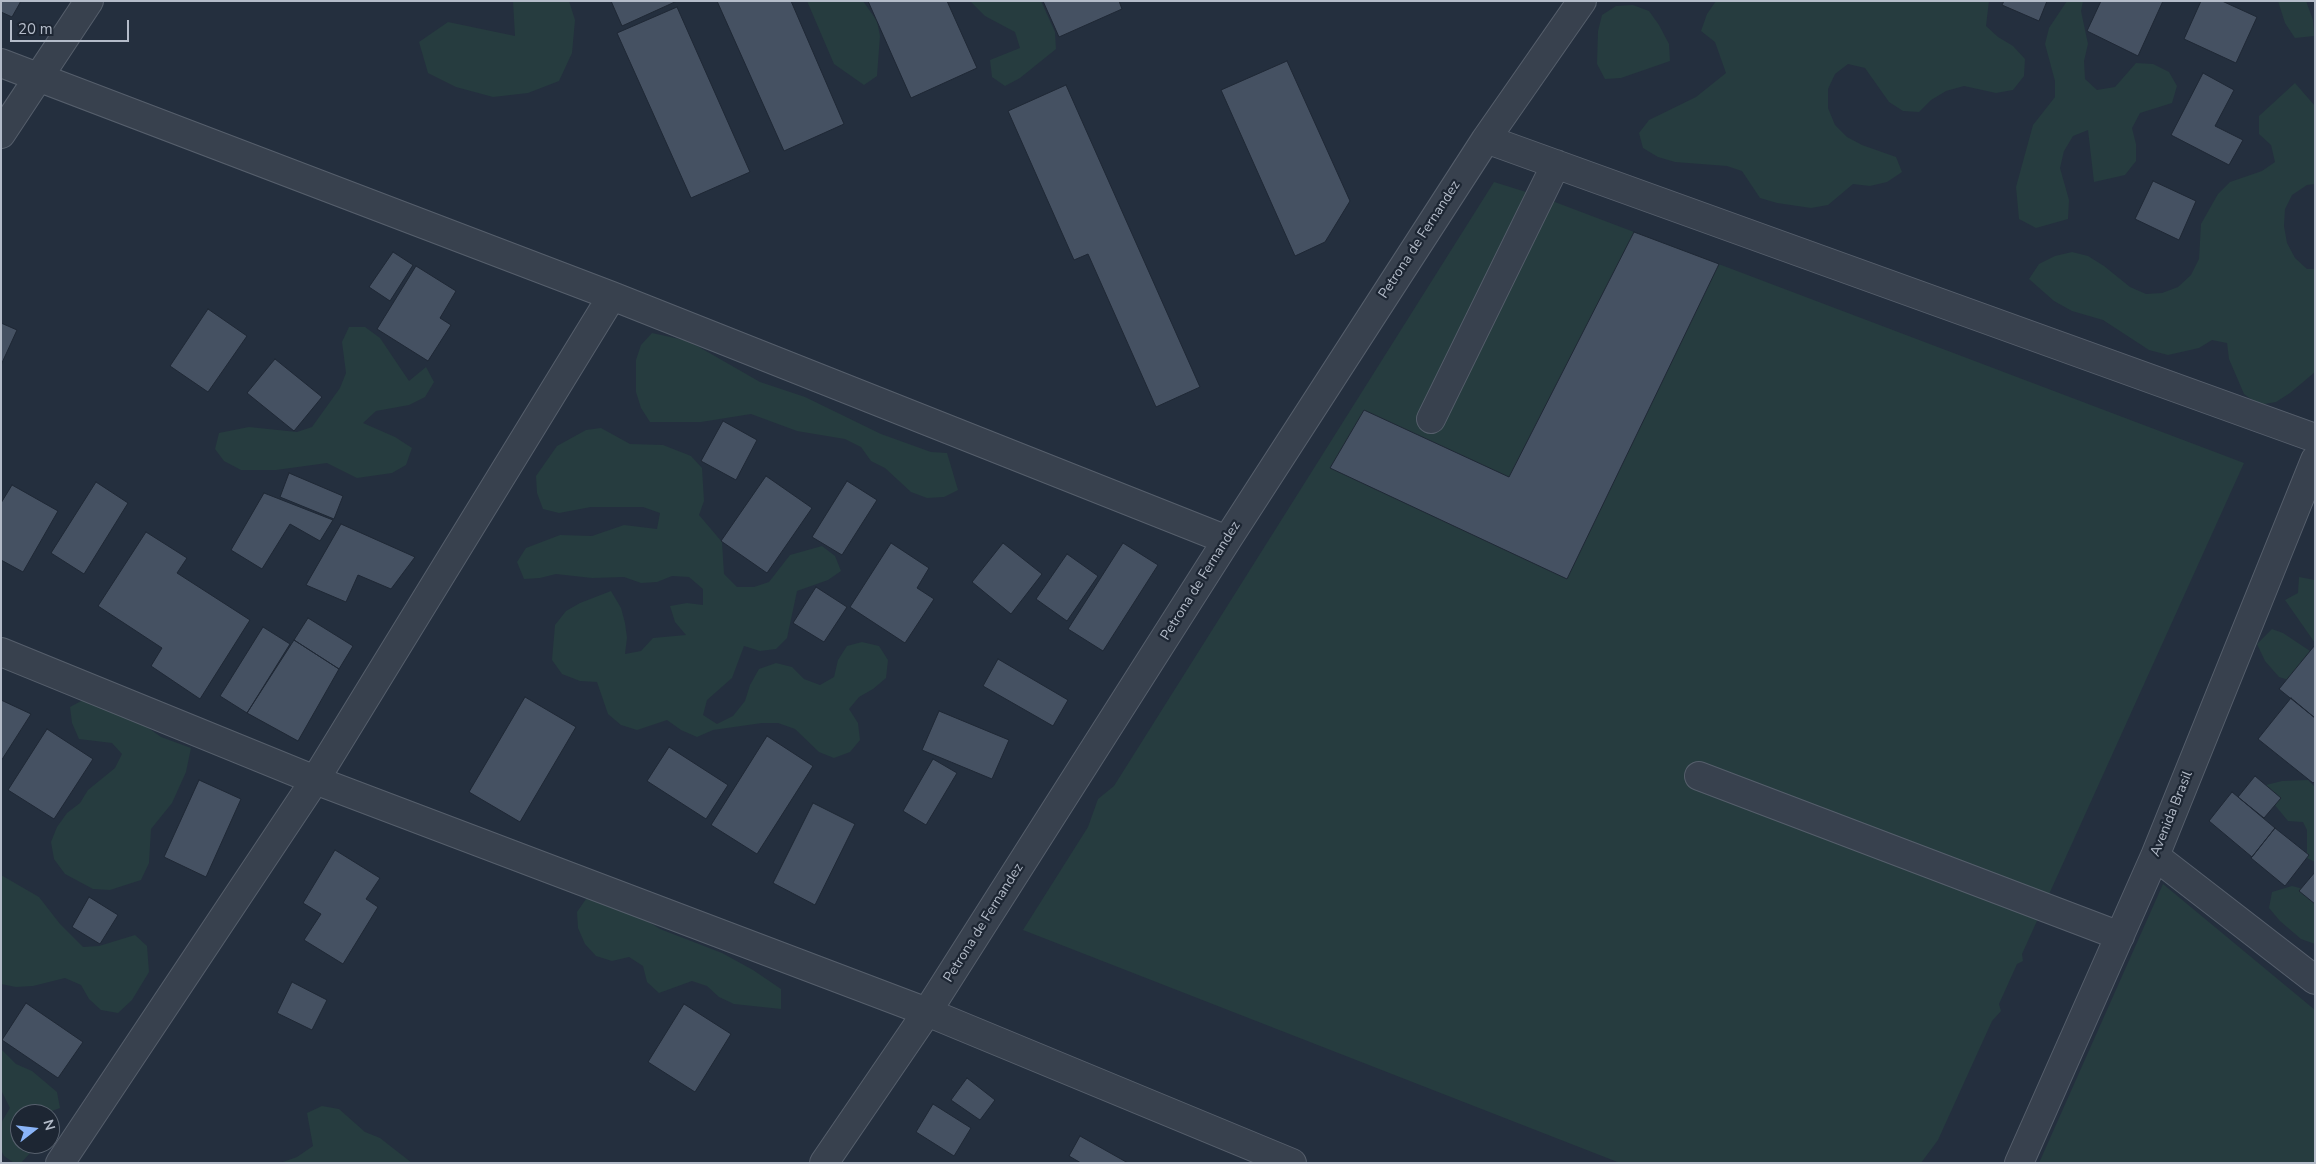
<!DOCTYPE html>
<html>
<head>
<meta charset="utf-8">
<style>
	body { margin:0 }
	#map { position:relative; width:2316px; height:1164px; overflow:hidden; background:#242f3e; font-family:"Nunito Sans",sans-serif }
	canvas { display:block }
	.frame { position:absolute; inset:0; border:2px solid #b4bcc9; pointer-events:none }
	.north { position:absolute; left:10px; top:1104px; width:50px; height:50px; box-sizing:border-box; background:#1d2633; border:1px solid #59626f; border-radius:50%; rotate:74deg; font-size:14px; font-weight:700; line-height:20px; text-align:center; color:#b4bcc9 }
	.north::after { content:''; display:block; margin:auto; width:18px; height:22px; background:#8ab4f8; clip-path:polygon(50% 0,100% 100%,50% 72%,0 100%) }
	.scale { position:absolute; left:10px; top:20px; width:119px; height:22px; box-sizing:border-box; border:2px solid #b4bcc9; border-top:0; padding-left:6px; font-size:15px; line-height:18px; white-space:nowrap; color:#b4bcc9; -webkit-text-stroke:4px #1d2633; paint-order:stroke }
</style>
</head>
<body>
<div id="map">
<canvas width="2316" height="1164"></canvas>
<div class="frame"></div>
<div class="north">N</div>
<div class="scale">20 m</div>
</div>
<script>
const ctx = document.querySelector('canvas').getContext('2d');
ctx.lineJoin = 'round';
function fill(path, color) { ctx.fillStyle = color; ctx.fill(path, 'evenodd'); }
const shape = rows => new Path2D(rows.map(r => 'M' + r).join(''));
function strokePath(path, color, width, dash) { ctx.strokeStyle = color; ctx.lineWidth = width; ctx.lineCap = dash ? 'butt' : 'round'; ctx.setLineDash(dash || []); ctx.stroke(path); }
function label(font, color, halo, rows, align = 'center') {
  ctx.font = font + ' "Nunito Sans",sans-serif'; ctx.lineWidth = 4.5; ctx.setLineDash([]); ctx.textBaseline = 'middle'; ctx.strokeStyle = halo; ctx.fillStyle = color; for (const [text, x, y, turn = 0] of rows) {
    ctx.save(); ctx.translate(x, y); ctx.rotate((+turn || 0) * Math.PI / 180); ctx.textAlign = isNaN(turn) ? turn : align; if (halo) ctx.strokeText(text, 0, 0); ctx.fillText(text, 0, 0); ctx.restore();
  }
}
fill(shape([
	[513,1,569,1,575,20,572,53,559,81,528,93,493,97,456,87,428,73,419,42,448,22,515,36],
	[807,1,863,1,877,21,880,36,877,76,864,85,834,64],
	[970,1,1041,1,1055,32,1056,49,1020,78,1005,86,992,77,990,60,1020,48,1015,32,985,16],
	[1716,1,1989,1,1986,26,1998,37,2013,46,2025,59,2024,76,2013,90,1996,93,1964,86,1946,91,1931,100,1919,112,1903,111,1889,102,1865,68,1848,64,1835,74,1828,89,1828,108,1835,125,1847,137,1862,145,1896,157,1902,172,1887,182,1870,186,1853,184,1828,205,1811,208,1777,203,1760,198,1742,171,1727,166,1675,162,1658,157,1643,148,1639,133,1649,120,1696,97,1726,73,1715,42,1701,31,1707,14],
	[2067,1,2083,1,2081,11,2088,44,2084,61,2085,79,2097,90,2115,87,2136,63,2153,64,2169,72,2177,86,2172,103,2140,113,2132,128,2136,144,2136,161,2125,175,2094,182,2088,130,2073,136,2064,151,2060,168,2069,200,2068,219,2036,228,2019,219,2016,187,2033,125,2055,97,2055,81,2045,44,2049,28],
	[2278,1,2306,1,2313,20,2314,36,2295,38,2285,23],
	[1633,5,1649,11,1659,25,1669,44,1670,61,1621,78,1605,79,1597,64,1598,31,1602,15,1616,6],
	[2295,83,2315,106,2315,184,2307,185,2292,195,2285,209,2284,226,2287,243,2295,258,2307,269,2315,269,2315,372,2290,393,2276,402,2259,405,2244,394,2229,359,2227,343,2212,340,2199,348,2168,355,2149,350,2103,320,2072,311,2054,301,2029,279,2039,264,2055,256,2072,252,2088,256,2104,266,2130,287,2146,294,2162,293,2178,287,2191,275,2199,259,2201,224,2218,194,2230,182,2262,171,2275,162,2271,145,2259,134,2259,116],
	[1494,182,1539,196,2244,463,2022,954,2023,961,2017,964,1999,1004,2001,1011,1992,1021,1938,1140,1921,1163,1620,1163,1023,930,1088,827,1098,799,1114,786],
	[349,327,365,327,380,338,409,381,426,367,434,382,425,397,409,405,376,411,363,423,395,437,412,448,406,465,392,473,357,478,327,463,276,470,241,470,224,461,215,449,219,433,249,427,297,432,312,427,340,388,346,373,342,342],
	[652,333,684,340,699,347,760,382,805,397,881,434,931,452,947,453,958,490,944,497,927,498,911,492,885,468,871,461,861,447,845,439,797,431,751,414,701,422,650,422,641,408,636,392,636,360,641,345],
	[601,428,630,444,663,445,691,456,702,468,704,501,699,515,722,542,724,574,737,587,754,587,769,582,790,555,822,546,835,556,841,571,828,580,797,591,787,638,776,649,760,651,744,646,732,678,707,700,703,715,717,724,733,716,745,701,750,685,759,669,776,663,792,667,804,679,820,685,834,677,838,660,847,646,862,642,879,646,888,660,886,678,873,689,859,697,849,709,858,723,860,740,850,752,834,758,819,752,795,729,778,723,762,723,713,730,697,737,681,730,667,720,637,730,621,725,608,714,597,682,580,681,562,674,552,660,555,625,566,611,580,603,611,591,621,608,625,623,627,638,625,654,641,651,653,638,686,635,675,622,670,606,687,603,703,605,703,589,689,577,672,576,657,582,641,583,624,577,592,578,556,574,540,578,524,579,517,562,526,548,560,535,592,536,624,525,657,529,660,513,643,507,591,507,559,513,543,509,537,493,536,476,557,446,586,430],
	[2299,577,2315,580,2315,643,2285,600,2298,593],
	[2272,629,2283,633,2310,651,2312,663,2295,682,2279,677,2265,661,2257,644],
	[85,699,147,727,161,737,191,748,186,772,172,803,151,829,149,863,141,880,110,890,93,889,65,874,54,859,51,842,57,827,67,813,80,803,88,790,115,768,122,754,112,743,79,739,72,723,70,707],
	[2308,780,2315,787,2315,862,2307,858,2307,830,2303,822,2288,821,2269,798,2266,785,2282,781],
	[1,875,39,897,60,924,83,947,99,946,135,935,147,946,149,972,132,1000,118,1013,101,1010,89,999,81,985,65,978,33,986,16,987,1,984],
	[2163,884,2315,1010,2315,1163,2039,1163],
	[2292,886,2315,892,2315,944,2301,939,2280,921,2269,908,2272,892],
	[601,896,618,903,660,929,722,953,753,970,781,989,781,1009,734,1004,719,997,707,986,692,981,659,993,647,982,643,966,629,957,612,961,596,956,585,944,578,928,577,912,586,899],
	[1,1049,16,1064,32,1071,57,1092,60,1108,44,1114,20,1114,20,1144,30,1144,31,1152,21,1163,14,1163,4,1156,1,1150,1,1123,10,1108,1,1090],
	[322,1106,339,1109,365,1132,380,1138,412,1163,280,1163,297,1157,313,1146,307,1113]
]), '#263c3f');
const building = shape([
	[1,1,21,1,12,17,1,12,1,1],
	[611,1,677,1,622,26,611,1],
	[717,1,791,1,844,124,784,151,717,1],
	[868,1,947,1,977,68,911,98,868,1],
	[1043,1,1119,1,1122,9,1059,37,1043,1],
	[2004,1,2047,1,2039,21,2002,5,2004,1],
	[2101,1,2163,1,2138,56,2087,31,2101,1],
	[2201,1,2222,1,2257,17,2236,63,2184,39,2201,1],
	[677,7,750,172,691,198,617,33,677,7],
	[1287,61,1350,201,1325,242,1295,256,1221,90,1287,61],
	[2203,73,2234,90,2215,126,2243,140,2229,165,2171,135,2203,73],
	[1066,85,1200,387,1156,407,1088,254,1074,260,1008,111,1066,85],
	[2153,181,2196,201,2179,240,2135,219,2153,181],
	[1634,232,1719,264,1567,579,1330,468,1364,410,1509,477,1634,232],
	[393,252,413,265,390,301,369,287,393,252],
	[416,266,456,291,440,318,451,325,428,361,377,329,416,266],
	[208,309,247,336,208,392,170,366,208,309],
	[1,323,17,330,1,365,1,323],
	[275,359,322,397,294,431,247,393,275,359],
	[723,421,757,440,736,480,701,461,723,421],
	[289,473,343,496,334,519,280,497,289,473],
	[766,476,812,508,767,573,721,541,766,476],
	[847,481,877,500,842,555,812,537,847,481],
	[96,482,128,503,84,574,51,553,96,482],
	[12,485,58,511,23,572,1,560,1,503,12,485],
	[264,493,333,520,320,541,290,524,262,569,231,550,264,493],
	[341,524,415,557,391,589,358,575,346,602,306,585,341,524],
	[146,532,187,558,177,573,250,620,200,699,151,666,162,648,98,606,146,532],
	[891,543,929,568,917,588,934,599,905,643,850,607,891,543],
	[1003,543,1042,574,1011,614,972,582,1003,543],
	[1123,543,1158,565,1103,651,1068,629,1123,543],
	[1067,554,1098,576,1067,621,1036,599,1067,554],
	[816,587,847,607,824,642,793,623,816,587],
	[308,618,353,646,339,669,294,640,308,618],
	[263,627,290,644,247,713,220,696,263,627],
	[294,640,339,669,298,741,247,713,294,640],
	[2315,645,2315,718,2279,689,2315,645],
	[998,659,1068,700,1053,726,983,686,998,659],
	[525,697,576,727,520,822,469,792,525,697],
	[2291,698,2315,718,2315,781,2313,783,2258,739,2291,698],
	[1,700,31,714,1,761,1,700],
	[939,711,1009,740,992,779,922,750,939,711],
	[47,729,93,759,54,819,8,790,47,729],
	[767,736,813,766,757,854,711,825,767,736],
	[669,747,728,785,706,819,647,781,669,747],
	[933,759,957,773,926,825,903,811,933,759],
	[2255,776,2281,798,2264,818,2238,797,2255,776],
	[199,780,241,799,206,877,164,857,199,780],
	[2232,792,2275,828,2252,857,2209,821,2232,792],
	[813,803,855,824,815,905,773,883,813,803],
	[2275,828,2309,855,2285,886,2251,858,2275,828],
	[335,850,380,878,366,899,378,907,343,964,304,940,321,914,303,903,335,850],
	[2315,872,2315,904,2299,891,2315,872],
	[89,897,118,915,100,944,72,927,89,897],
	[292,982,327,1000,312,1030,277,1013,292,982],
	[26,1003,83,1042,58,1078,2,1040,26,1003],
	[684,1004,731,1034,695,1092,648,1062,684,1004],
	[967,1078,995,1100,980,1120,951,1100,967,1078],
	[933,1104,971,1128,954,1156,916,1132,933,1104],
	[1080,1136,1128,1163,1081,1163,1069,1156,1080,1136]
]);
fill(building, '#455162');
strokePath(building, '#1f2835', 1);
const minor = shape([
	[1,63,612,296,1227,540],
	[1,134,89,1],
	[1486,139,2315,438],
	[1431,419,1556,164],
	[1,652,315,780,927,1012,1292,1163],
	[1699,776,2120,936],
	[2155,856,2315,980],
	[60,1163,315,780,612,296],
	[824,1163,927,1012,1227,540,1486,139,1582,1],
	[2019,1163,2155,856,2315,460]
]);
strokePath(minor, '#565f6c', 30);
strokePath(minor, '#38414e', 28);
label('14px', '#b4bcc9', '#1d2633', [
	["Petrona de Fernandez",1420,240,-57],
	["Petrona de Fernandez",1201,581,-58],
	["Avenida Brasil",2172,814,-68],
	["Petrona de Fernandez",984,923,-58]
]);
</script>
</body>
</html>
